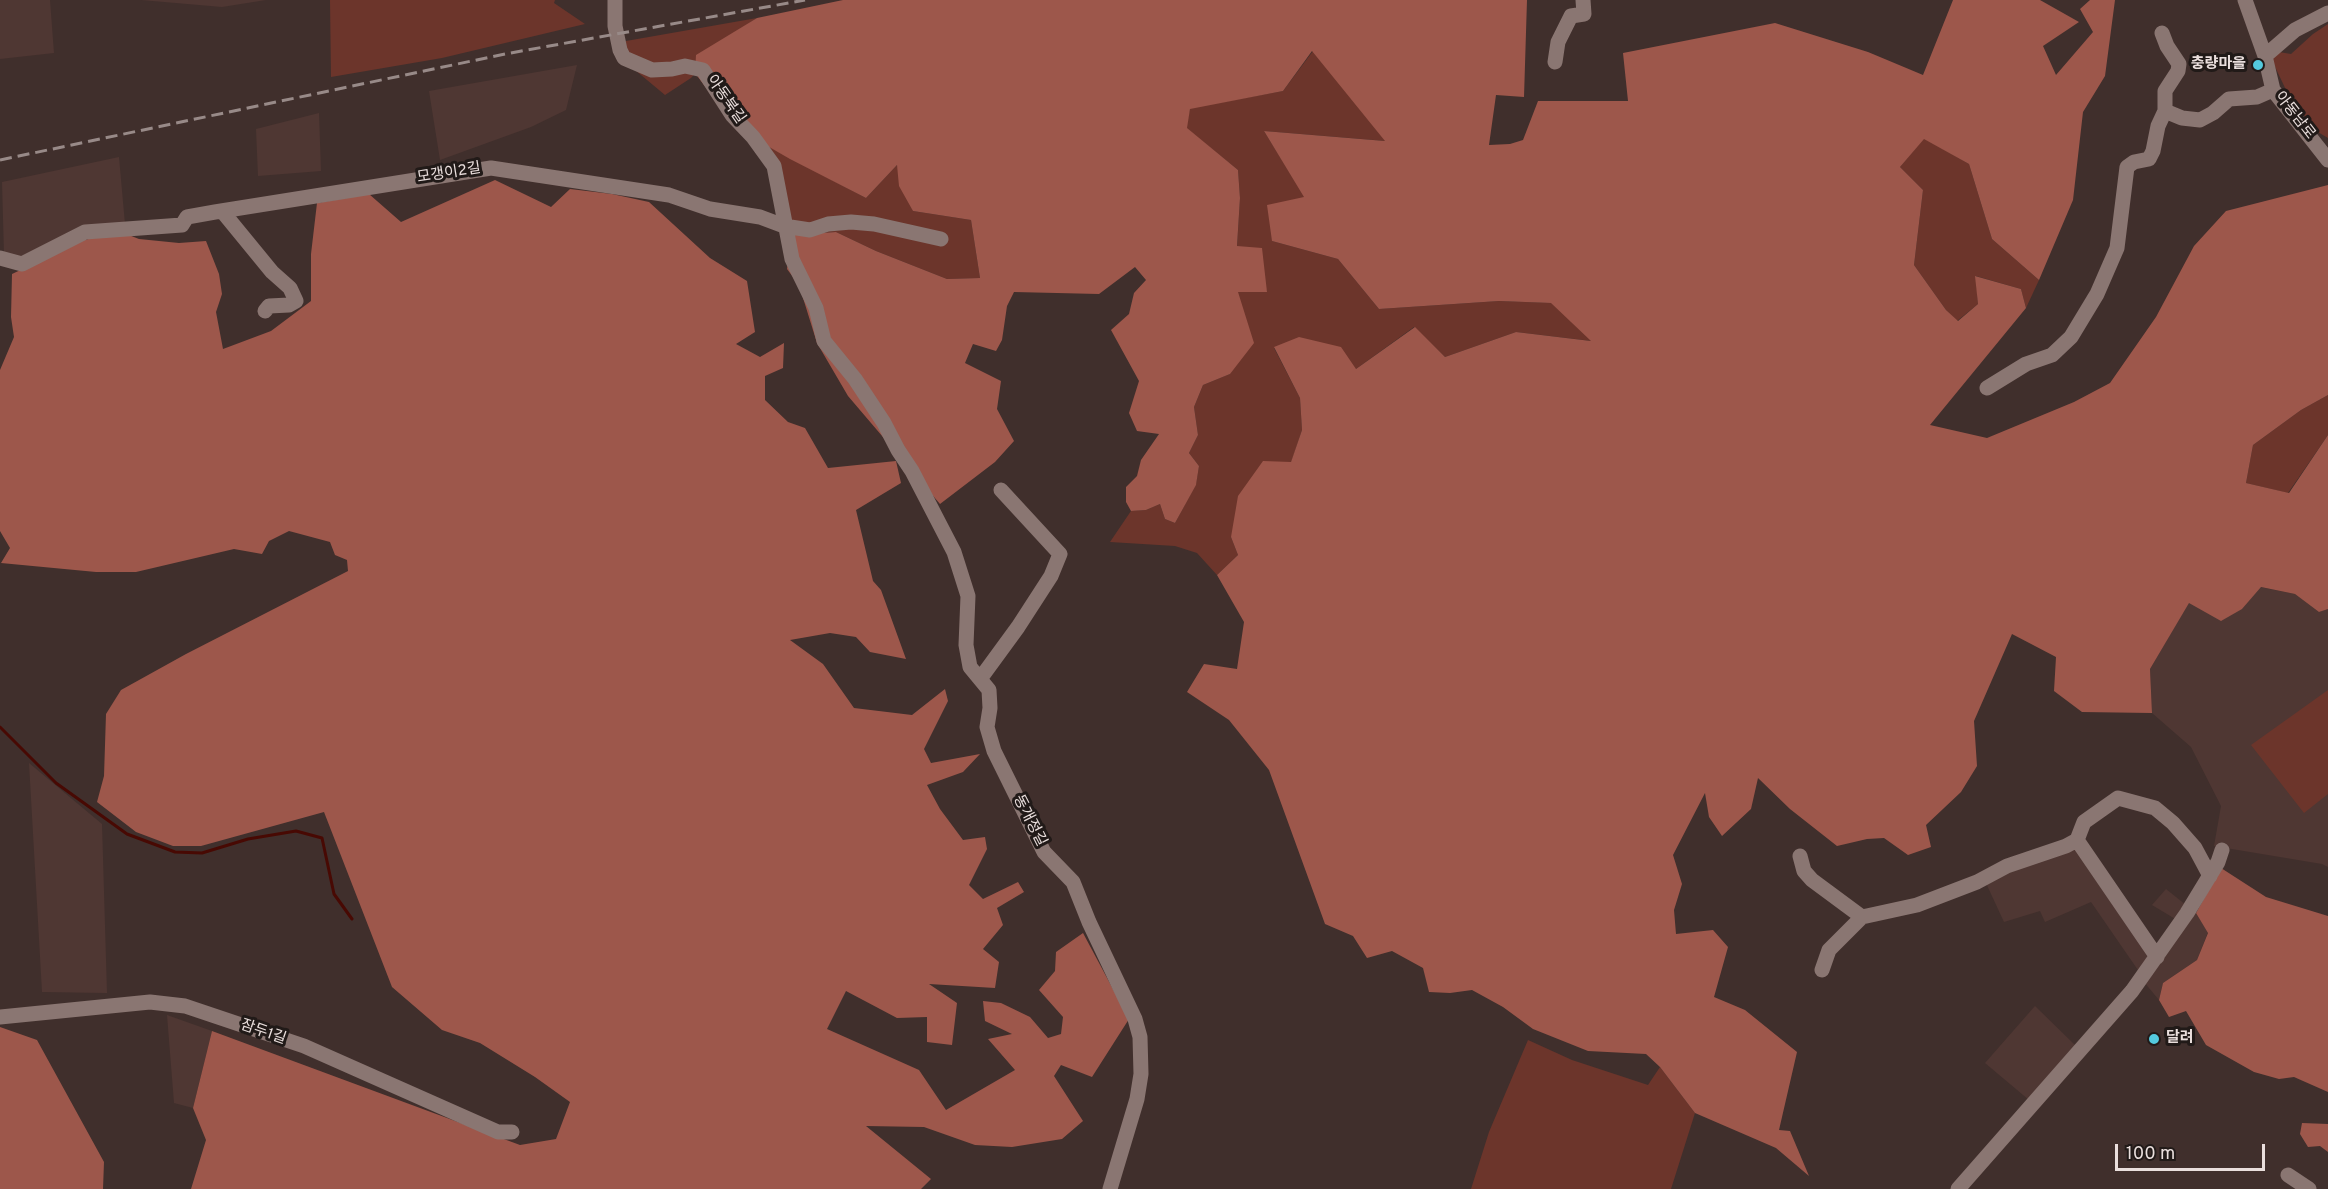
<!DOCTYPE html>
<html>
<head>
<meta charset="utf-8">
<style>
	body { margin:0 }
	#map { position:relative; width:2328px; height:1189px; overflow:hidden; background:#402f2c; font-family:Overpass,sans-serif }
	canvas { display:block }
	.scale { position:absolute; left:2115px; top:1144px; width:150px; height:27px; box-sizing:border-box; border:3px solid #eadfdd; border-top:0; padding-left:8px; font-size:18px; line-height:21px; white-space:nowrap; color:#eadfdd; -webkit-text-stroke:4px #211a18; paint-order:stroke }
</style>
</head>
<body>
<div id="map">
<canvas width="2328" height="1189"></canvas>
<div class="scale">100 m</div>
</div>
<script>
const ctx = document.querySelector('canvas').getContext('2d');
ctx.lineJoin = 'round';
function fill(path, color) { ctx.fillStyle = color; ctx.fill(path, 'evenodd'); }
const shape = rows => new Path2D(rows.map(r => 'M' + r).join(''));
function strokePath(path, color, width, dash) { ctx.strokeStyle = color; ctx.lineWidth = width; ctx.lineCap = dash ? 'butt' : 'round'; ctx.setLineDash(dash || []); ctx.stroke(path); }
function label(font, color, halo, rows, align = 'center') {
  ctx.font = font + ' Overpass,"Noto Sans KR",sans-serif'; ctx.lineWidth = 6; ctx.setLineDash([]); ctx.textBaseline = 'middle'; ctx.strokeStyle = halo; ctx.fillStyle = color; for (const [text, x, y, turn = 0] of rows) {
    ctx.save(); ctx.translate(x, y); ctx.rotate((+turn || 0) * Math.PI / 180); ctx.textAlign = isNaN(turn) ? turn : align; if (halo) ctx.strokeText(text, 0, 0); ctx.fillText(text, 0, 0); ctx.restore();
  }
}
fill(shape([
	[0,0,50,0,54,53,0,59],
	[141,0,266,0,222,7],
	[577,65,566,110,531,127,440,160,429,91],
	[319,113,321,171,258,176,256,129],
	[119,157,125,224,20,260,4,255,2,182],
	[2260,587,2295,594,2319,612,2328,609,2328,867,2322,864,2214,846,2221,806,2191,747,2152,713,2150,669,2189,602,2242,609],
	[29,763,102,824,107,993,42,992],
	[2074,839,2154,956,2140,973,2091,902,2045,922,2040,911,2004,922,1985,881],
	[2166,889,2196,913,2208,932,2197,960,2163,983,2159,1000,2144,982,2177,920,2152,905],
	[2035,1006,2077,1047,2029,1100,1985,1063],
	[167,1015,212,1031,193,1108,174,1103]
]), '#4f3733');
fill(shape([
	[330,0,555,0,554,3,585,24,442,58,331,77],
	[757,18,728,37,691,78,665,95,617,55,626,41],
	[2328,24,2328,138,2316,131,2287,92,2267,50,2291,54,2313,34],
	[1313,51,1386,141,1264,131,1305,197,1272,241,1338,259,1379,309,1499,301,1552,303,1592,341,1516,332,1445,357,1414,327,1356,369,1274,348,1300,398,1302,430,1291,463,1231,537,1238,555,1217,575,1197,553,1175,546,1110,542,1131,511,1146,510,1160,504,1165,519,1175,523,1196,484,1199,466,1189,453,1198,435,1194,407,1203,385,1230,374,1238,291,1267,291,1237,247,1240,198,1238,170,1186,128,1190,108,1283,91],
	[1924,138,1969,164,1992,239,2039,280,2026,308,2021,289,1976,276,1978,304,1957,321,1946,310,1914,265,1923,190,1900,167],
	[762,143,866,198,897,165,913,211,971,220,980,278,947,279,876,251,836,232,792,235],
	[2328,395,2328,435,2288,493,2246,483,2253,445,2301,410],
	[2328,690,2328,794,2304,813,2251,745],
	[1528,1040,1572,1060,1648,1085,1660,1067,1695,1113,1671,1189,1471,1189,1489,1132]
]), '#6c352b');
fill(shape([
	[843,0,1527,0,1524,97,1496,95,1489,145,1510,144,1523,140,1538,101,1628,101,1623,53,1775,23,1868,52,1923,75,1953,0,2040,0,2079,22,2043,46,2056,75,2093,32,2080,9,2090,0,2115,0,2105,76,2083,112,2073,200,2039,280,1992,239,1969,164,1924,139,1900,167,1923,190,1914,265,1946,310,1958,321,1978,304,1975,276,2021,289,2026,308,1930,425,1987,438,2074,402,2110,383,2156,317,2194,246,2226,211,2328,185,2328,395,2301,410,2253,445,2246,483,2289,493,2328,435,2328,609,2319,612,2295,594,2261,587,2242,609,2221,621,2189,603,2150,669,2152,713,2082,712,2054,691,2056,657,2012,634,1974,721,1977,766,1961,792,1926,825,1931,847,1908,855,1884,838,1867,839,1837,846,1790,809,1758,778,1751,809,1722,836,1709,817,1705,793,1673,855,1682,884,1674,910,1676,934,1713,930,1728,947,1714,997,1745,1010,1797,1052,1779,1130,1790,1131,1809,1176,1776,1148,1695,1113,1660,1067,1646,1054,1588,1051,1533,1029,1503,1007,1472,990,1450,993,1429,992,1423,968,1392,951,1367,958,1353,936,1325,924,1269,770,1229,720,1187,692,1204,664,1237,669,1244,622,1217,575,1238,555,1231,537,1238,496,1263,461,1291,462,1302,430,1300,398,1274,347,1299,337,1341,347,1356,369,1415,327,1445,357,1516,332,1591,341,1551,303,1499,301,1379,309,1338,259,1272,241,1267,205,1304,197,1264,131,1385,141,1312,51,1283,91,1190,109,1187,128,1238,170,1240,198,1237,246,1262,248,1267,292,1238,292,1254,343,1230,374,1203,385,1194,407,1198,435,1189,453,1199,466,1196,485,1175,523,1165,519,1160,504,1146,510,1131,511,1126,502,1126,487,1137,476,1141,460,1159,434,1137,431,1129,413,1139,381,1111,330,1129,314,1134,293,1146,280,1135,267,1099,294,1014,292,1007,306,1002,340,996,351,973,344,965,363,1001,381,997,409,1014,441,995,462,940,504,848,396,817,343,799,285,787,269,792,235,836,232,876,251,947,279,980,278,971,220,913,211,899,186,897,165,866,198,790,159,736,128,695,73,696,55,757,18],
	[495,180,551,207,570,189,612,194,649,202,710,258,747,281,755,332,736,344,760,357,784,343,783,368,765,376,765,400,788,422,805,428,828,468,896,461,901,483,856,510,873,581,881,590,906,659,870,652,856,637,830,633,790,640,823,664,854,708,912,715,945,689,948,701,924,749,931,763,980,754,963,772,927,785,940,809,963,840,985,837,987,849,969,885,983,899,1018,882,1024,892,997,908,1003,925,983,949,999,962,995,988,929,984,957,1003,952,1045,927,1042,927,1017,897,1018,846,991,827,1029,919,1070,946,1110,1015,1070,988,1039,1012,1034,985,1021,983,1001,1001,1003,1030,1017,1048,1038,1061,1034,1063,1017,1039,990,1055,971,1056,952,1083,933,1129,1019,1092,1077,1061,1065,1054,1076,1083,1121,1062,1139,1012,1147,975,1145,924,1127,866,1126,931,1179,921,1189,191,1189,206,1140,193,1108,212,1031,520,1145,556,1139,570,1102,535,1077,480,1043,442,1030,392,987,324,812,201,846,173,846,136,832,97,802,104,776,106,714,121,690,186,654,348,571,347,560,335,555,330,542,289,531,269,541,262,554,234,549,136,572,96,572,1,563,10,548,0,531,0,370,14,337,11,317,12,274,84,240,121,232,139,239,179,243,206,241,219,274,222,294,216,312,223,349,271,331,311,301,311,254,317,203,369,194,401,222],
	[2221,868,2266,897,2328,916,2328,1092,2294,1077,2279,1079,2254,1072,2206,1045,2186,1011,2169,1017,2159,1000,2163,983,2197,960,2208,933,2196,913],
	[0,1027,37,1040,104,1162,103,1189,0,1189],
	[2302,1123,2328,1124,2328,1152,2320,1146,2308,1147,2300,1134]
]), '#9d574b');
strokePath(shape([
	[0,727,56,783,127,834,175,852,202,853,248,839,296,831,322,838,334,894,352,919]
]), '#480903', 3);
strokePath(shape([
	[615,0,615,26,620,50,624,58,652,70,672,69,685,66,703,70,732,115,753,137,774,166,792,259,816,308,824,341,855,379,884,423,898,450,912,471,954,552,968,596,966,645,970,667,989,690,990,708,987,727,994,751,1044,852,1073,882,1089,922,1135,1019,1140,1037,1141,1074,1137,1099,1110,1189],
	[2245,0,2265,56,2273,90,2328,160],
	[2162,33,2167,46,2179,64,2178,71,2165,91,2165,111,2182,118,2200,120,2213,113,2229,99,2257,97,2273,90],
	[2265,56,2295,30,2328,13],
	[1555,62,1558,42,1571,16,1584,14,1583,0],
	[222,211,272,272,290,288,296,301,289,305,269,306,265,311],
	[0,258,22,264,85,232,182,225,187,217,215,212,491,168,669,195,710,209,760,217,784,226,810,230,828,224,851,222,874,224,941,239],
	[1987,388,2026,364,2052,355,2071,337,2097,294,2117,248,2127,167,2134,162,2149,159,2153,151,2158,126,2165,111],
	[980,679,1018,627,1051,576,1060,554,1001,490],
	[2077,840,2157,957],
	[1800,856,1804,871,1812,880,1862,917],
	[1822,970,1829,950,1862,917,1917,905,1977,882,2007,866,2066,846,2077,840,2084,822,2118,798,2155,808,2173,823,2195,848,2210,876],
	[0,1017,150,1002,185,1006,304,1046,498,1132,512,1132],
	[2288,1175,2309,1189],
	[1958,1189,2132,991,2187,913,2218,862,2222,850]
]), '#8a7672', 15);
strokePath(shape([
	[0,160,505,54,805,0]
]), '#988a88', 3, [12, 6]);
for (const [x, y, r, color] of [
	[2258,65,6,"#54cade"],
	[2154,1039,6,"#54cade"]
]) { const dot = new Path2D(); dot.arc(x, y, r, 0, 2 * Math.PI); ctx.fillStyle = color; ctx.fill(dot); strokePath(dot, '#211a18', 2); }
label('bold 15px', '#eadfdd', '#211a18', [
	["충량마을",2246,65],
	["달려",2166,1039,"left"]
], 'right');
label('15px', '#eadfdd', '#211a18', [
	["아동북길",725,100,55],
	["아동남로",2294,116,52],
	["모갱이2길",449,174,-9],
	["동개정길",1029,821,63],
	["잠두1길",263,1033,19]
]);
</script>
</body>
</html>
